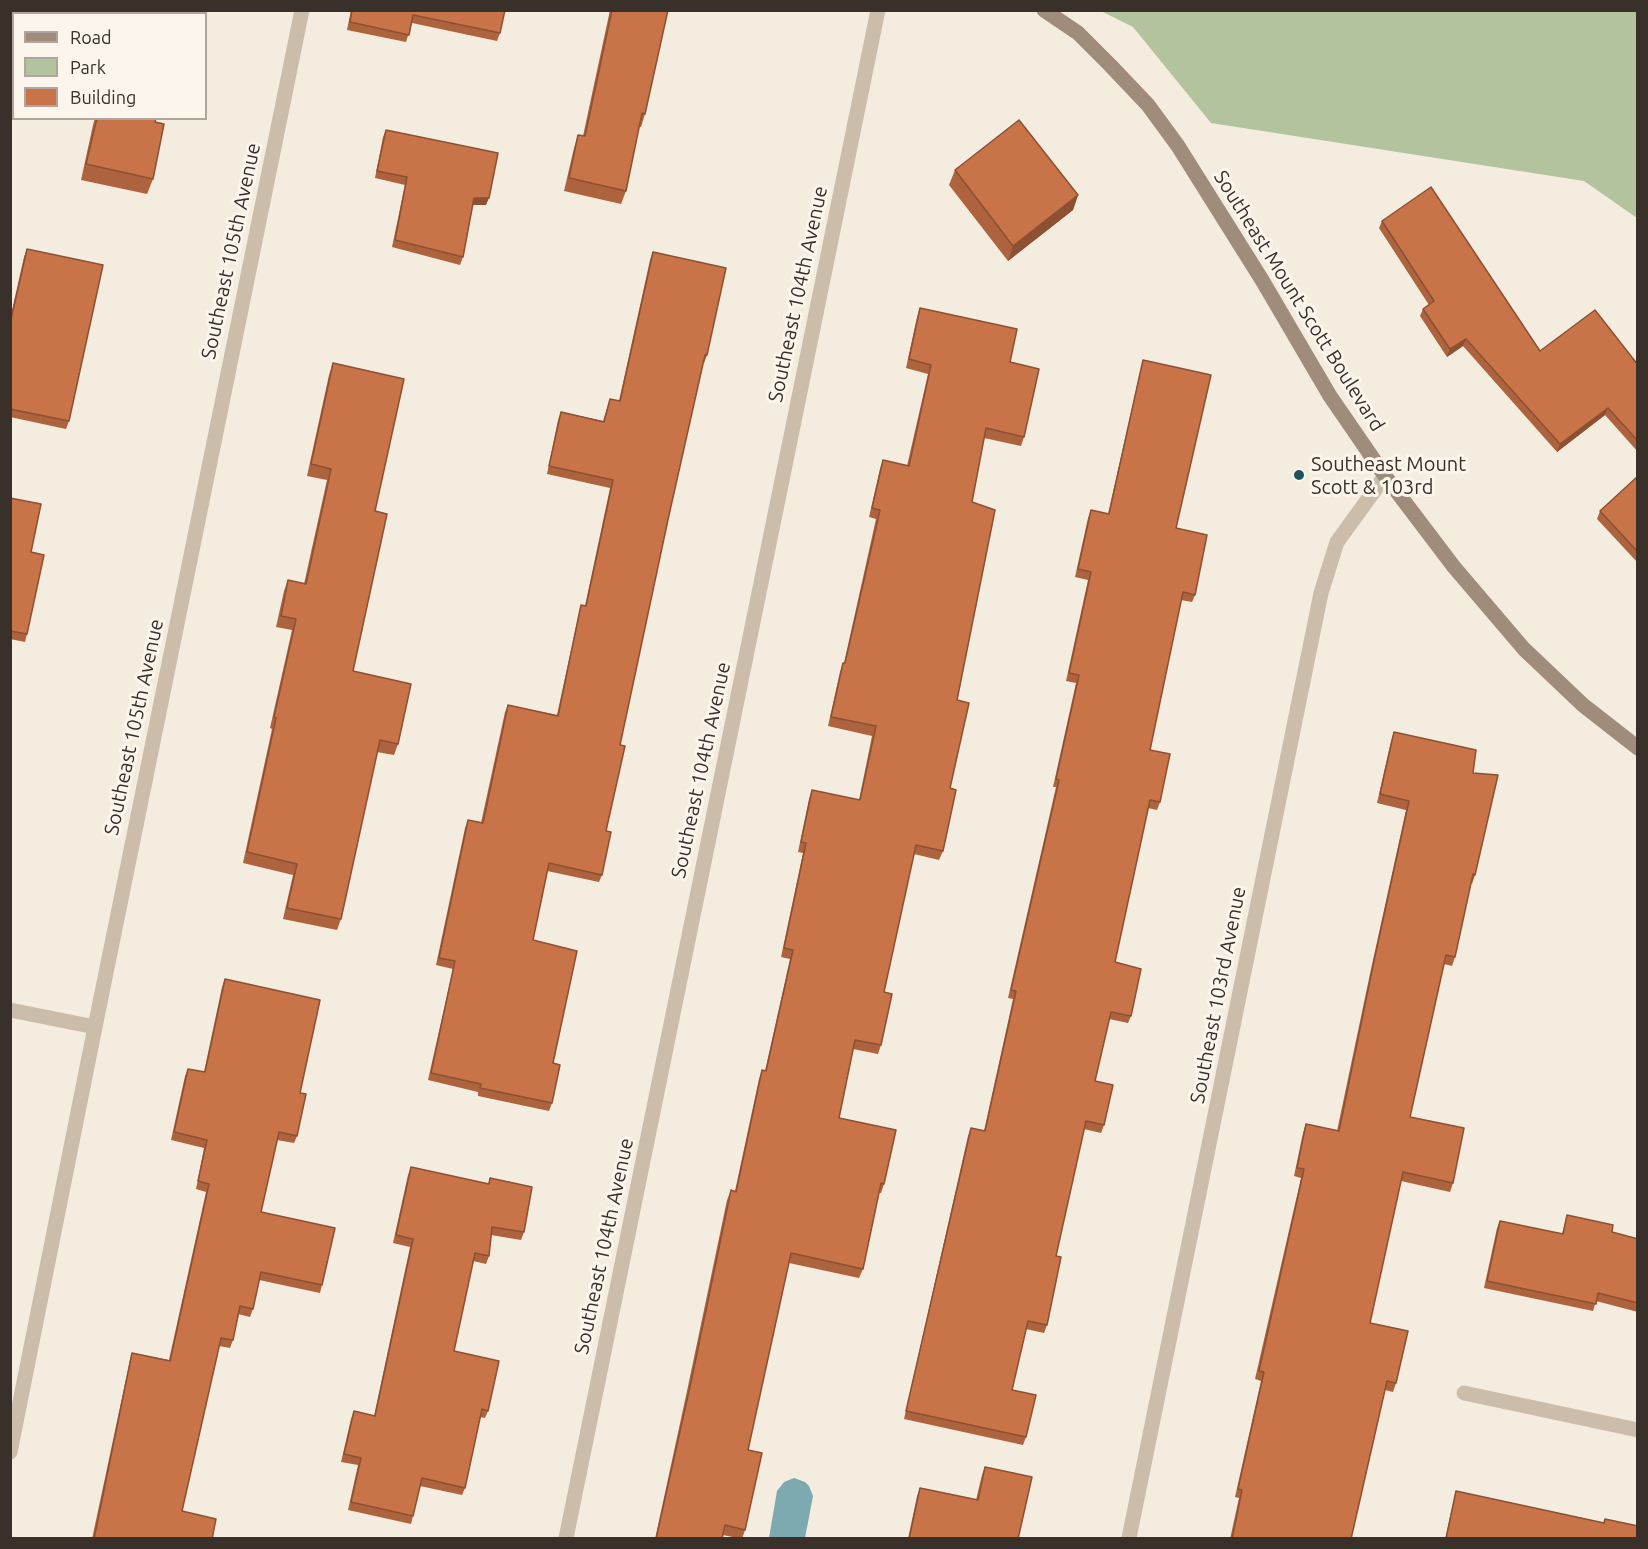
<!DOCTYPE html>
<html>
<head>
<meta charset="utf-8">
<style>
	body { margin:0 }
	#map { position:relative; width:1648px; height:1549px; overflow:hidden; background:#f3ecdf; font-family:Ubuntu,sans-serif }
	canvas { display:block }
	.frame { position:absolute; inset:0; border:12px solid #3a302a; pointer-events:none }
	.legend { position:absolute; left:12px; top:12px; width:195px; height:108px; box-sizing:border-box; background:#fbf5ec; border:2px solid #aea69e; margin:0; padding:8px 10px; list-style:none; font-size:18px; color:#3a302a }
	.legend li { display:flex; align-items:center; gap:12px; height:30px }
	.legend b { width:30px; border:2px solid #aea69e }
</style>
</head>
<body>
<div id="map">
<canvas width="1648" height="1549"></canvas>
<div class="frame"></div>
<ul class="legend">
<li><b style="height:8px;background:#a08c7b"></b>Road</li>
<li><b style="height:16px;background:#b3c39e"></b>Park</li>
<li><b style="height:16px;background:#c97348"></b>Building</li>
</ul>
</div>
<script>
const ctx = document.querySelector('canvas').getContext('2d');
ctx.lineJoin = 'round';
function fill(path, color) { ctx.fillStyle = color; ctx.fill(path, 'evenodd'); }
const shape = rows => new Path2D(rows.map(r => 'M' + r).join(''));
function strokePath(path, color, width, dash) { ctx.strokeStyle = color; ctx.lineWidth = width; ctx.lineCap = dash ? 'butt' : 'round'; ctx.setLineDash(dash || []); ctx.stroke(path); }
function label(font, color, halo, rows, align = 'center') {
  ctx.font = font + ' Ubuntu,sans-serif'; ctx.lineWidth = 6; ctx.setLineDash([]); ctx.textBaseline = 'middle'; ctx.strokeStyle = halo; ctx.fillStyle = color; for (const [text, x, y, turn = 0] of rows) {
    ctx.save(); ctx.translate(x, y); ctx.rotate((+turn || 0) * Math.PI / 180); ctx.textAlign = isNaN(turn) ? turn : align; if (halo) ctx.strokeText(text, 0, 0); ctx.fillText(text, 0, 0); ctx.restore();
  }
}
fill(shape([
	[1101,11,1637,11,1637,218,1584,181,1211,123,1133,27]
]), '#b3c39e');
fill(shape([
	[794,1478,805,1482,809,1486,813,1496,805,1538,769,1538,777,1491,784,1482]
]), '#7daab1');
strokePath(shape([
	[10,1010,95,1027],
	[1464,1393,1638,1430],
	[10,1452,95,1027,302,10],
	[566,1538,878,10],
	[1129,1538,1321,593,1337,542,1385,476]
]), '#ccbdaa', 15);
strokePath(shape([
	[1044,10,1078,33,1110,65,1148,105,1178,146,1262,280,1330,396,1385,476,1454,567,1524,649,1583,705,1638,748]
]), '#a08c7b', 15);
fill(shape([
	[351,10,505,10,500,33,497,41,412,23,406,42,347,30],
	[610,10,668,10,645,114,641,127,639,127,626,191,621,204,564,191,574,148,578,135,583,136],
	[95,118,156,118,153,179,147,194,81,180,93,125],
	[386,130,486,205,473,205,463,257,460,265,392,247,405,185,375,178,383,137],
	[955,170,1078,195,1073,210,1008,261,949,185],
	[1382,221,1540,351,1638,365,1638,452,1605,415,1557,452,1463,346,1447,357,1420,316,1423,309,1429,305,1379,228],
	[27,249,69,421,66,429,10,417,10,319,24,257],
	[653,252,707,355,704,363,703,363,669,515,620,745,606,831,602,875,599,882,547,871,533,940,553,1063,552,1103,549,1111,478,1096,478,1092,428,1080,453,969,436,965,465,828,468,820,481,823,505,712,508,705,557,715,579,613,581,605,585,606,610,488,547,474,558,420,561,412,603,421,610,399,619,401,650,260],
	[920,308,1010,362,1024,437,1021,446,984,438,972,502,950,788,943,851,939,860,914,854,884,992,881,1045,878,1054,853,1049,839,1118,884,1184,881,1193,879,1193,863,1269,859,1278,789,1263,748,1450,745,1530,742,1539,723,1535,722,1539,655,1539,687,1391,727,1200,731,1190,735,1191,759,1079,762,1070,765,1071,790,959,781,957,803,853,798,852,809,799,812,790,859,800,872,736,828,726,840,672,843,663,844,663,876,519,869,517,880,469,883,460,907,466,928,374,906,368,917,317],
	[1143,360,1176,528,1195,595,1192,602,1181,600,1150,750,1160,802,1157,810,1148,808,1115,962,1131,1016,1128,1023,1109,1019,1095,1081,1104,1125,1101,1133,1084,1129,1056,1256,1047,1325,1044,1333,1026,1329,1012,1390,1026,1437,1023,1445,904,1419,968,1136,971,1128,984,1131,1013,999,1008,998,1056,787,1053,787,1076,683,1066,681,1088,580,1075,577,1088,518,1091,510,1108,514,1141,368],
	[333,363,375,511,353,671,398,744,394,755,377,752,341,919,337,930,283,919,293,875,243,863,272,729,270,728,292,630,276,627,284,591,288,580,304,584,327,480,307,476,329,375],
	[1638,476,1638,563,1597,519,1600,511],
	[10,498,31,552,27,634,25,642,10,639],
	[1394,732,1473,773,1475,875,1472,884,1471,883,1455,957,1452,966,1444,964,1410,1117,1453,1183,1450,1192,1401,1181,1370,1323,1396,1383,1393,1392,1385,1390,1351,1539,1230,1539,1239,1498,1235,1497,1261,1381,1255,1379,1301,1178,1294,1176,1303,1133,1306,1124,1337,1131,1371,969,1406,810,1377,803,1391,741],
	[225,979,300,1093,297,1136,294,1143,277,1140,261,1212,322,1285,320,1293,259,1280,253,1309,250,1317,238,1314,233,1340,230,1348,219,1346,182,1511,212,1539,92,1539,130,1360,132,1353,169,1360,206,1192,196,1189,204,1148,171,1140,185,1076,188,1069,204,1072,222,987],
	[411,1167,488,1184,490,1178,524,1232,521,1240,491,1235,489,1256,486,1264,473,1261,454,1351,488,1411,485,1418,480,1417,465,1488,462,1495,420,1486,413,1516,411,1524,348,1510,358,1465,341,1462,351,1419,354,1411,374,1416,410,1247,393,1243,408,1175],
	[1567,1215,1612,1232,1638,1239,1638,1312,1596,1301,1593,1311,1484,1288,1497,1228,1500,1221,1562,1234],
	[985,1467,1018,1539,908,1539,917,1496,920,1488,976,1500,982,1475],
	[1456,1491,1604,1523,1605,1519,1638,1539,1445,1539,1454,1499]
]), '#ad633e');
fill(shape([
	[1078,195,1073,210,1008,261,1013,246],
	[474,198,489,198,486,205,471,205],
	[1466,339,1463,346,1447,357,1450,349],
	[1608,408,1605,415,1557,452,1560,444]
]), '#8d5032');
const building = shape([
	[109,10,156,10,156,14,108,14,109,10],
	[352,10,505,10,500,33,413,15,409,35,350,22,352,10],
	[612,10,668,10,645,114,642,113,626,191,569,178,578,135,585,136,612,10],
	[97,118,156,118,155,122,164,124,153,179,86,164,97,118],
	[1019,120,1078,195,1013,246,955,170,1019,120],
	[386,130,498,153,489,198,474,198,463,257,395,240,407,177,377,171,386,130],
	[1431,187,1540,351,1595,310,1638,365,1638,441,1608,408,1560,444,1466,339,1450,349,1423,309,1434,301,1382,221,1431,187],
	[27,249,103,265,69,421,10,409,10,324,27,249],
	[653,252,726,268,707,355,705,355,669,515,620,745,625,746,606,831,611,832,602,875,549,863,533,940,577,951,553,1063,560,1065,552,1103,480,1088,481,1084,431,1073,455,961,439,958,468,820,483,823,508,705,558,716,581,605,586,606,613,480,549,466,561,412,604,422,610,399,620,401,653,252],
	[920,308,1017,329,1010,362,1039,369,1024,437,986,428,972,502,995,510,957,700,969,703,950,788,956,790,943,851,916,845,884,992,892,994,881,1045,855,1040,839,1118,896,1130,884,1184,881,1183,863,1269,791,1253,748,1450,762,1453,745,1530,725,1525,722,1539,656,1539,691,1382,731,1190,736,1192,762,1070,766,1071,793,950,784,948,806,843,801,842,812,790,860,800,876,726,831,717,843,663,845,663,880,510,872,508,883,460,909,466,931,365,909,359,920,308],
	[1143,360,1211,375,1176,528,1207,535,1195,595,1183,592,1150,750,1170,754,1160,802,1150,800,1115,962,1141,969,1131,1016,1111,1012,1095,1081,1113,1085,1104,1125,1086,1121,1056,1256,1061,1257,1047,1325,1028,1321,1012,1390,1036,1395,1026,1437,906,1411,971,1128,985,1131,1016,991,1011,990,1059,780,1056,779,1079,675,1069,673,1091,572,1078,569,1091,510,1109,514,1143,360],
	[333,363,404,379,375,511,387,514,353,671,411,684,398,744,380,740,341,919,287,908,297,864,247,852,276,718,274,717,296,619,281,616,288,580,306,584,331,469,311,464,333,363],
	[1638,476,1638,552,1600,511,1638,476],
	[10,498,41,504,31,552,44,555,27,634,10,631,10,498],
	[1394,732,1476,750,1473,773,1498,775,1475,875,1473,874,1455,957,1446,955,1410,1117,1464,1128,1453,1183,1403,1172,1370,1323,1408,1331,1396,1383,1387,1381,1351,1539,1232,1539,1242,1490,1238,1489,1264,1372,1259,1371,1304,1169,1297,1168,1306,1124,1339,1131,1374,961,1409,801,1380,794,1394,732],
	[225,979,320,1000,300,1093,306,1094,297,1136,279,1132,261,1212,335,1228,322,1285,261,1272,253,1309,240,1306,233,1340,221,1338,182,1511,216,1519,212,1539,94,1539,132,1353,170,1361,209,1184,198,1181,207,1140,174,1132,188,1069,205,1072,225,979],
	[411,1167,489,1184,490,1178,532,1187,524,1232,492,1227,489,1256,475,1253,454,1351,499,1361,488,1411,482,1409,465,1488,422,1478,413,1516,351,1502,361,1458,344,1454,354,1411,375,1416,413,1239,396,1235,411,1167],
	[1567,1215,1613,1225,1612,1232,1638,1239,1638,1303,1598,1293,1596,1304,1487,1281,1500,1221,1563,1234,1567,1215],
	[985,1467,1032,1477,1018,1539,909,1539,920,1488,978,1500,985,1467],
	[1456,1491,1604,1523,1605,1519,1638,1526,1638,1539,1446,1539,1456,1491]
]);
fill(building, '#c97348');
strokePath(building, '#8d5032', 1.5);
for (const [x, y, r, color] of [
	[1299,475,6,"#1e535d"]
]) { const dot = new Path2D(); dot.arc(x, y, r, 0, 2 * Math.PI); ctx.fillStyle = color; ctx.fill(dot); strokePath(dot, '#fbf5ec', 2); }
label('20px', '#3a302a', '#fbf5ec', [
	["Southeast 105th Avenue",231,251,-78],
	["Southeast 104th Avenue",798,294,-78],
	["Southeast Mount Scott Boulevard",1299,301,58],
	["Southeast 105th Avenue",134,727,-78],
	["Southeast 104th Avenue",701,770,-78],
	["Southeast 103rd Avenue",1218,995,-79],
	["Southeast 104th Avenue",604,1246,-78]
]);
label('20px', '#3a302a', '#fbf5ec', [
	["Southeast Mount",1311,464],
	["Scott & 103rd",1311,487]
], 'left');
</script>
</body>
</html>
